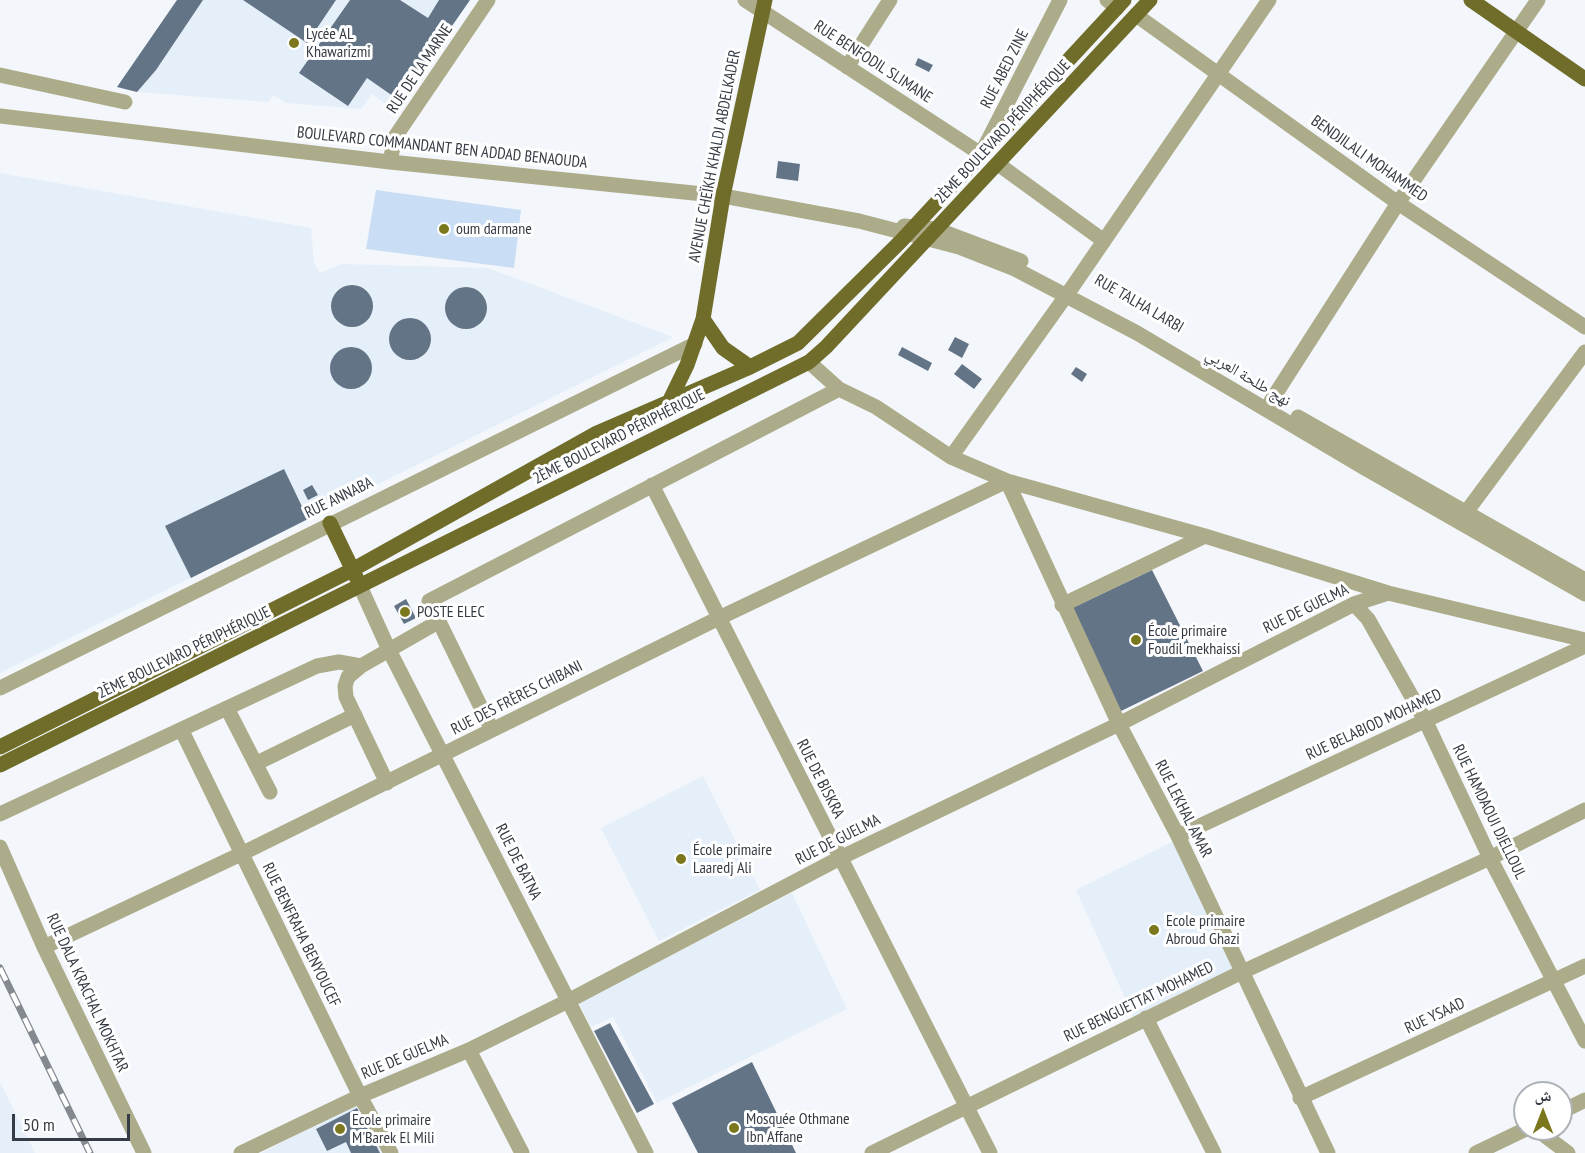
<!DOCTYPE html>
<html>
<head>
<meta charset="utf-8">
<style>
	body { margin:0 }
	#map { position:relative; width:1585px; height:1153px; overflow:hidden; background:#f3f7fb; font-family:"PT Sans Narrow","Noto Naskh Arabic",sans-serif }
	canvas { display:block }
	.north { position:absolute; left:1513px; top:1081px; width:60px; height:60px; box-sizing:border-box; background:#fff; border:2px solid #aeb1b5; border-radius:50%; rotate:0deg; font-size:16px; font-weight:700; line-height:24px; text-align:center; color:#353c45 }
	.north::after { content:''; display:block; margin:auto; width:21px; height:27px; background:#7b771d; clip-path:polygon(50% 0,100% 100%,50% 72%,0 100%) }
	.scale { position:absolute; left:12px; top:1114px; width:118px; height:27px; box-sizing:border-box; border:3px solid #353c45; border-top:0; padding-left:8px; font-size:18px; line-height:21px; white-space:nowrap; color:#353c45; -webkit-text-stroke:4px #fff; paint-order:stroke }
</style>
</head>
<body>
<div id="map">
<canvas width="1585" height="1153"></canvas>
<div class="north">ش</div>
<div class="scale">50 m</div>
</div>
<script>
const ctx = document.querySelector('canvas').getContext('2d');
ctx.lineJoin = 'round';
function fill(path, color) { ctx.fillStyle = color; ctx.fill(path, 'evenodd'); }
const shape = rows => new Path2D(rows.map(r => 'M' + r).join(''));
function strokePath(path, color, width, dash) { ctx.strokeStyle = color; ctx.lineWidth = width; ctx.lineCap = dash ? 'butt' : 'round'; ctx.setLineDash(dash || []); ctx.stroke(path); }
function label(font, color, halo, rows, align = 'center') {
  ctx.font = font + ' "PT Sans Narrow","Noto Naskh Arabic",sans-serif'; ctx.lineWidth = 6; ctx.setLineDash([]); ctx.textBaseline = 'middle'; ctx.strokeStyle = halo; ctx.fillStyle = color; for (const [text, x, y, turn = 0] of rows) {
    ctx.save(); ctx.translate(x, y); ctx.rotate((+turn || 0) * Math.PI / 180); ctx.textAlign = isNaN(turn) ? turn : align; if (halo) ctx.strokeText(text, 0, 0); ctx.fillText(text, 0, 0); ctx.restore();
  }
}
fill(shape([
	[177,0,470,0,393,110,372,94,361,109,286,103,273,95,268,102,137,92,117,87],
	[0,173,311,228,314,263,320,273,342,264,488,268,673,337,0,673],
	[703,776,760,890,659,941,601,828],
	[1174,841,1233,969,1134,1018,1076,890],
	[792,893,847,1009,657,1103,613,1017,591,1027,579,1003],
	[0,1082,35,1153,0,1153],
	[358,1104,383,1153,261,1153]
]), '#e5effa');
fill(shape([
	[376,190,521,210,514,268,366,249]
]), '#c9ddf4');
fill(shape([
	[177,0,203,0,156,70,137,92,117,87],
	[243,0,336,0,307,43],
	[350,0,400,0,428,18,439,0,470,0,400,101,367,78,348,106,299,73],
	[918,58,933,65,929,72,915,65],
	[778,161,800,164,798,181,776,178],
	'331 306a21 21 0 1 1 42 0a21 21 0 1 1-42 0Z',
	'445 308a21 21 0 1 1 42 0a21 21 0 1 1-42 0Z',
	'389 339a21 21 0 1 1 42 0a21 21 0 1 1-42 0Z',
	[955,337,969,344,962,358,948,350],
	[902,347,932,363,928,371,898,355],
	'330 368a21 21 0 1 1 42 0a21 21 0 1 1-42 0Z',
	[962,364,982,379,974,389,954,374],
	[1076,367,1087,374,1082,382,1071,374],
	[284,469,308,519,191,578,165,526],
	[312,485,318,495,308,500,303,490],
	[1152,570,1203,671,1119,712,1070,609],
	[406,599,416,618,404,624,394,606],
	[610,1023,654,1104,637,1113,594,1031],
	[752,1062,796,1153,698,1153,672,1103],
	[357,1108,380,1153,351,1153,346,1142,327,1151,316,1129]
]), '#647487');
strokePath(shape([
	[745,0,981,154,1060,0],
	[1107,0,1117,8],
	[1136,15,1398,203,1585,327],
	[847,67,890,0],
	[0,75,125,102],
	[0,116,390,162,723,196,859,221,959,247,1015,269,1137,333,1363,467,1585,594],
	[390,162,395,137,488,0],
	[998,164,1104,241],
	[904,226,936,229,1021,261],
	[809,362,839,389,876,407,951,457,1007,481,1205,536,1388,593,1585,640],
	[1271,401,1398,203,1538,0],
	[1298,417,1585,580],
	[951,457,1073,286,1269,0],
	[652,485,990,1153],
	[1467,511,1585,352],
	[360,586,389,650,646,1153],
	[1354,604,1368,619,1426,722,1490,858,1585,1041],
	[1062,605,1205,536],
	[0,688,695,344],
	[228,710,270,792],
	[492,730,429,601,839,389],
	[182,731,360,1096,391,1153],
	[257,763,355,715],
	[387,783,346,697,345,686,348,677,361,666,438,622],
	[0,814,317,666,339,662,361,666],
	[1178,836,1585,646],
	[0,847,44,947,144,1153],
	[44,947,241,854,719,618,1007,481,1119,724,1178,836,1328,1153],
	[1146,1018,1214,1153],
	[469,1050,522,1153],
	[1300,1098,1585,966],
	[1561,1112,1585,1100],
	[1536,1129,1568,1153],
	[241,1153,360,1096,469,1050,568,1001,840,858,1119,724,1354,604,1388,593],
	[872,1153,1242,972,1490,858,1585,810],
	[1476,1153,1526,1129]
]), '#adac8a', 15);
strokePath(shape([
	[1471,0,1585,79],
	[703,319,723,348,750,367],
	[670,400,687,365,703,319,723,196,765,0],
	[330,523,356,577],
	[0,747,352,570,595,434,750,367,798,343,901,241,1124,0],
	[0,765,809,362,826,347,1150,0]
]), '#706d2a', 15);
const rail = shape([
	[0,968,90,1153]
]);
strokePath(rail, '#848990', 7);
strokePath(rail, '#fff', 4.5, [14]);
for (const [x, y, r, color] of [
	[294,43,6,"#7b771d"],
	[444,229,6,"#7b771d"],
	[405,612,6,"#7b771d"],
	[1136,640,6,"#7b771d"],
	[681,859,6,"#7b771d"],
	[1154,930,6,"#7b771d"],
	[734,1128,6,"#7b771d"],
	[340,1129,6,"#7b771d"]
]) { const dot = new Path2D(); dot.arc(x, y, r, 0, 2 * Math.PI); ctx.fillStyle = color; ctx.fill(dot); strokePath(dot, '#fff', 2); }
label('16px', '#353c45', '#fff', [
	["Lycée AL",306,34],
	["Khawarizmi",306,52],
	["oum darmane",456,229],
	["POSTE ELEC",417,612],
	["École primaire",1148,631],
	["Foudil mekhaissi",1148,649],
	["École primaire",693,850],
	["Laaredj Ali",693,868],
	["Ecole primaire",1166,921],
	["Abroud Ghazi",1166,939],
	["Mosquée Othmane",746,1119],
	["Ibn Affane",746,1137],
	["Ecole primaire",352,1120],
	["M'Barek El Mili",352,1138]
], 'left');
label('16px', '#353c45', '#fff', [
	["RUE BENFODIL SLIMANE",873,62,33],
	["RUE DE LA MARNE",420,69,-56],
	["RUE ABED ZINE",1005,69,-63],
	["2ÈME BOULEVARD PÉRIPHÉRIQUE",1003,132,-47],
	["BOULEVARD COMMANDANT BEN ADDAD BENAOUDA",442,148,6],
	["AVENUE CHEÏKH KHALDI ABDELKADER",715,156,-79],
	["BENDJILALI MOHAMMED",1369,159,35],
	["RUE TALHA LARBI",1139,304,30],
	["نهج طلحة العربي",1248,378,31],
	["2ÈME BOULEVARD PÉRIPHÉRIQUE",619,437,-27],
	["RUE ANNABA",339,498,-26],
	["RUE DE GUELMA",1306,609,-26],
	["2ÈME BOULEVARD PÉRIPHÉRIQUE",184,653,-26],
	["RUE DES FRÈRES CHIBANI",517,698,-27],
	["RUE BELABIOD MOHAMED",1374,725,-25],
	["RUE DE BISKRA",820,779,63],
	["RUE LEKHAL AMAR",1183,809,63],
	["RUE HAMDAOUI DJELLOUL",1489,812,64],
	["RUE DE GUELMA",838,840,-27],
	["RUE DE BATNA",518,862,63],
	["RUE BENFRAHA BENYOUCEF",301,935,64],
	["RUE DALA KRACHAL MOKHTAR",87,993,65],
	["RUE BENGUETTAT MOHAMED",1139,1002,-26],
	["RUE YSAAD",1435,1016,-25],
	["RUE DE GUELMA",405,1057,-23]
]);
</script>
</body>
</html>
